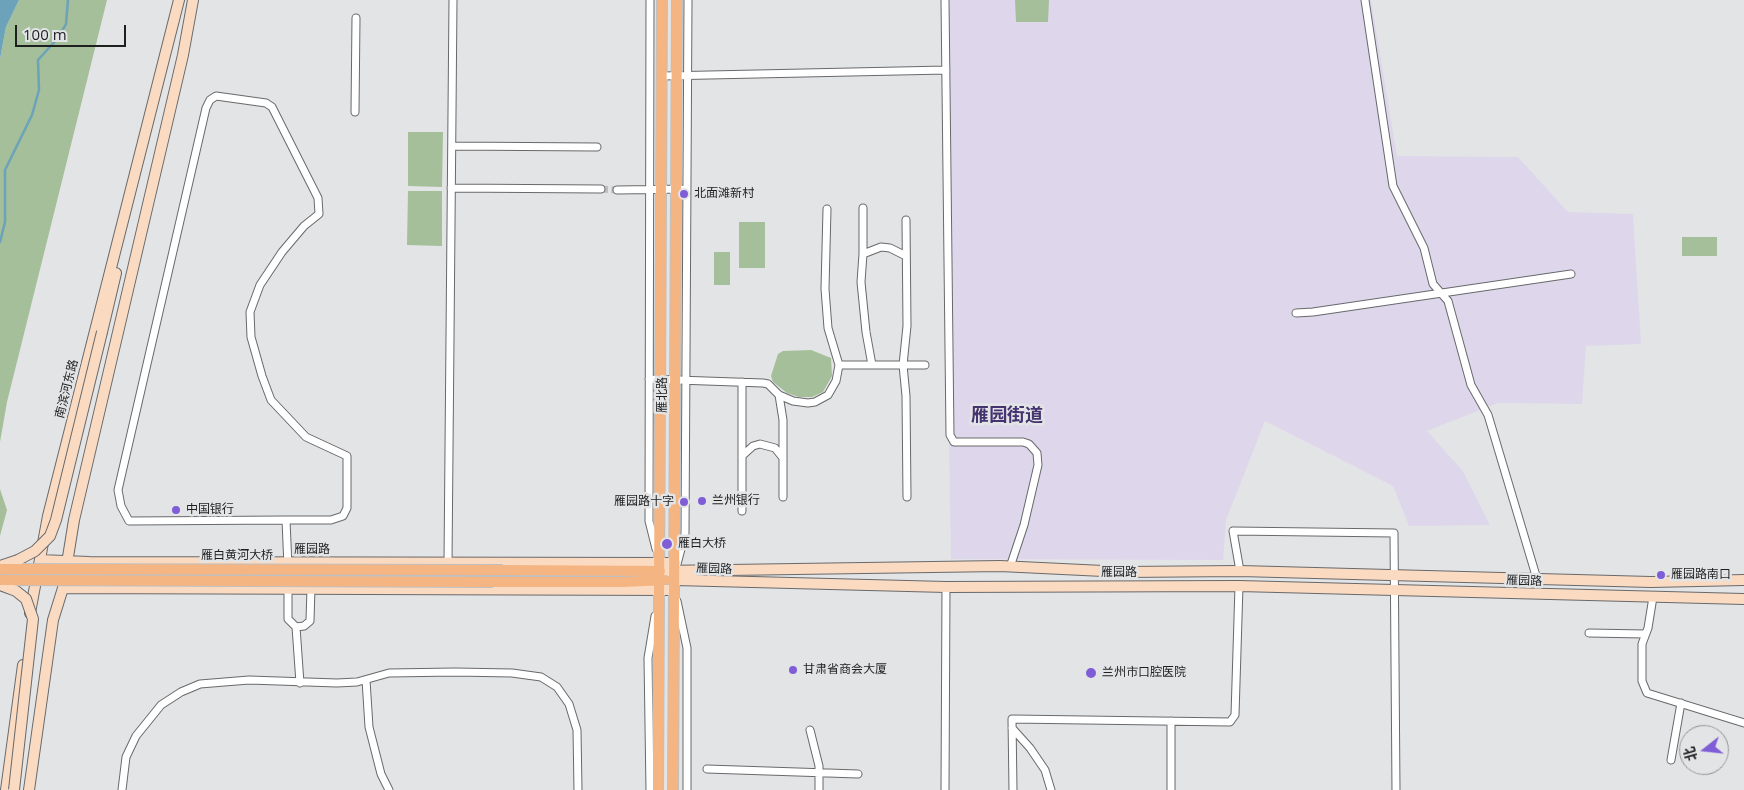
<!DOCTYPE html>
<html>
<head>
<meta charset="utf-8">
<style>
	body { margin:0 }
	#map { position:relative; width:1744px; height:790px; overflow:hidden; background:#e3e4e6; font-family:"Open Sans","Noto Sans SC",sans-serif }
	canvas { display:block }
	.north { position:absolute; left:1679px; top:725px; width:50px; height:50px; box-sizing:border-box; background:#e3e4e6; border:1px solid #949596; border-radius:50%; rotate:254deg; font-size:14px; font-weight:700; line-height:20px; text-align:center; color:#1e1f1f }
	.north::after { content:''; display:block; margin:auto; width:18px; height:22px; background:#7f5dd7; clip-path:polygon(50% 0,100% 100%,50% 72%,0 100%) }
	.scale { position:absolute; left:15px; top:25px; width:111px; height:22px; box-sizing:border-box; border:2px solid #1e1f1f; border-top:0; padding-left:6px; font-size:15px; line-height:18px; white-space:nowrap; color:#1e1f1f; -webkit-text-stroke:4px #e3e4e6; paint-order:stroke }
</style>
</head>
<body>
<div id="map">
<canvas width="1744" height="790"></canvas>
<div class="north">北</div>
<div class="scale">100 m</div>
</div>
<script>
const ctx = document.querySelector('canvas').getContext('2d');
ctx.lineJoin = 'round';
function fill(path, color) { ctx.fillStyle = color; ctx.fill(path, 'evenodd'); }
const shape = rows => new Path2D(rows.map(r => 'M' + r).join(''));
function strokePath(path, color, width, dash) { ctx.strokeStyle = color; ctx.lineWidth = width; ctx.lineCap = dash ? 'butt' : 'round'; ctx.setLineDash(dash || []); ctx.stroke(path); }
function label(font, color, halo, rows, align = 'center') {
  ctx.font = font + ' "Open Sans","Noto Sans SC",sans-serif'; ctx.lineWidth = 5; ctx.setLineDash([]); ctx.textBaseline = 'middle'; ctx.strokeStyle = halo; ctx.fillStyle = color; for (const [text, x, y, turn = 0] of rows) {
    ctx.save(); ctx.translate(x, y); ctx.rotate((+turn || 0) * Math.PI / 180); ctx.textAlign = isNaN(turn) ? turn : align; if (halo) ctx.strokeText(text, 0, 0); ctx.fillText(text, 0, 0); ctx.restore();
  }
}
fill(shape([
	[942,0,1371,0,1397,156,1518,157,1568,212,1633,214,1641,344,1586,346,1582,404,1498,403,1427,431,1463,471,1490,525,1409,526,1393,486,1265,421,1226,520,1223,560,951,559]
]), '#ded7ec');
fill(shape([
	[19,0,107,0,7,402,0,442,0,59,6,27],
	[1015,0,1049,0,1048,22,1016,22],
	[408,132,443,132,442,187,408,186],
	[408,191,442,191,442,246,407,245],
	[739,222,765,222,765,268,739,268],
	[1682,237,1717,237,1717,256,1682,256],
	[714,252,730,252,730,285,714,285],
	[811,350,831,358,832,376,823,392,812,397,799,397,787,393,773,382,771,376,778,354,783,351],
	[0,489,7,510,0,536]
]), '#a4bf9a');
fill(shape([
	[0,0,19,0,6,27,0,59]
]), '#6ca2ba');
strokePath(shape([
	[0,242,5,222,5,170,32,115,39,90,38,60,58,38,66,24,68,0]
]), '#6ca2ba', 2.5);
strokePath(shape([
	[601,189,617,190]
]), '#bcbdbe', 7, [7, 3.5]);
const minor = shape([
	[650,0,649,521,656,549],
	[945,0,950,435,954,442,1023,442,1029,444,1037,453,1038,465,1024,525,1010,567],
	[1365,0,1393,186,1424,248,1433,284,1448,301,1471,385,1488,415,1537,579],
	[662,76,946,70],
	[355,112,356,18],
	[452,146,597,147],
	[451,188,601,189],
	[617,190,687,189],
	[863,208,863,254],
	[906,220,907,326,903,365,906,396,907,497],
	[1296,313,1313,312,1571,274],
	[839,365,925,365],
	[872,365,866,332,861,282,863,254,881,247,890,248,906,256],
	[649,379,763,383,768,384,779,395,793,401,808,403,815,402,828,395,836,381,839,365,828,328,825,289,827,209],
	[742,382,742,511],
	[779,395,783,420,783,497],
	[742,456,753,446,760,444,775,448,783,458],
	[286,520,331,520,343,516,347,508,347,456,306,437,271,400,262,376,251,337,250,312,260,285,282,252,304,226,319,214,318,198,272,107,266,103,216,96,210,100,206,108,118,490,121,506,129,521,286,520,288,567],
	[448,563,453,0],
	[677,564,685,534,688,0],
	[1240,571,1233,531,1394,533,1396,790],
	[288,585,288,619,296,627,304,626,310,621,311,588],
	[1653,597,1648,628,1642,644,1642,681,1647,693,1744,723],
	[677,601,687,648,687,790],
	[296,627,300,683],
	[1589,633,1645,634],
	[366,680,369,727,381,774,389,790],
	[1171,721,1171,790],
	[1012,728,1030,748,1045,770,1051,790],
	[810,730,819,766,819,790],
	[1671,760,1681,703],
	[707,769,858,774],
	[122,790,126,757,136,736,161,705,181,692,200,684,249,680,337,683,357,682,389,673,455,672,512,673,541,677,557,687,569,704,577,730,578,790],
	[650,790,648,658,655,616],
	[945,790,946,587],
	[1013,790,1012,719,1230,722,1235,715,1239,586]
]);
const secondary = shape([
	[102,332,116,273],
	[40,560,89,562,675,563],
	[660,571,1000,566,1124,572,1240,571,1651,582,1744,580],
	[675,580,946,587,1239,586,1744,599],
	[63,588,674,590],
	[30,613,48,516,179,0],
	[6,790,23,665],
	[29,790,53,620,63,588,74,520,183,55,193,0]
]);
const primary = shape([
	[503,570,660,571],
	[493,582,623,582,665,580],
	[658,790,662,0],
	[673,790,677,0]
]);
strokePath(minor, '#68696b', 9);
strokePath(secondary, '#68696b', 12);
strokePath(primary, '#c0c0c0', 12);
strokePath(minor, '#fff', 7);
strokePath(secondary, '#fadac1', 10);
strokePath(primary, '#f5b583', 10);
const secondaryBridge = shape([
	[0,566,18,560,35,551,50,536,56,520,102,332],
	[0,585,16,591,26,599,33,619,14,790]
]);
const primaryBridge = shape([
	[0,569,503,570],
	[0,580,493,582]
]);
strokePath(secondaryBridge, '#68696b', 12, []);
strokePath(primaryBridge, '#c0c0c0', 12, []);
strokePath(secondaryBridge, '#fadac1', 10);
strokePath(primaryBridge, '#f5b583', 10);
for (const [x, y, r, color] of [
	[684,194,5,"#7f5dd7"],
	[702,501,5,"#7f5dd7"],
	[684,502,5,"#7f5dd7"],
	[176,510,5,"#7f5dd7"],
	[667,544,6,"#7f5dd7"],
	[1661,575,5,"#7f5dd7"],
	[793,670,5,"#7f5dd7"],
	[1091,673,6,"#7f5dd7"]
]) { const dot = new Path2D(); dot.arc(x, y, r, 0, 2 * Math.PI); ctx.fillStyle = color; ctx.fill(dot); strokePath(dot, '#e3e4e6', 2); }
label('12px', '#1e1f1f', '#e3e4e6', [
	["北面滩新村",694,194],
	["兰州银行",712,501],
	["雁园路十字",674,502,"right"],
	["中国银行",186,510],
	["雁白大桥",678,544],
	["雁园路南口",1671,575],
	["甘肃省商会大厦",803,670],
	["兰州市口腔医院",1102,673]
], 'left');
label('12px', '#1e1f1f', '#e3e4e6', [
	["南滨河东路",67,389,-76],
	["雁北路",663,395,-90],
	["雁园路",312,550],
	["雁白黄河大桥",237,556],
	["雁园路",714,569,2],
	["雁园路",1119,573],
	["雁园路",1524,581,2]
]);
label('bold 18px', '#43336f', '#e3e4e6', [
	["雁园街道",1007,416]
]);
</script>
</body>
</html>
